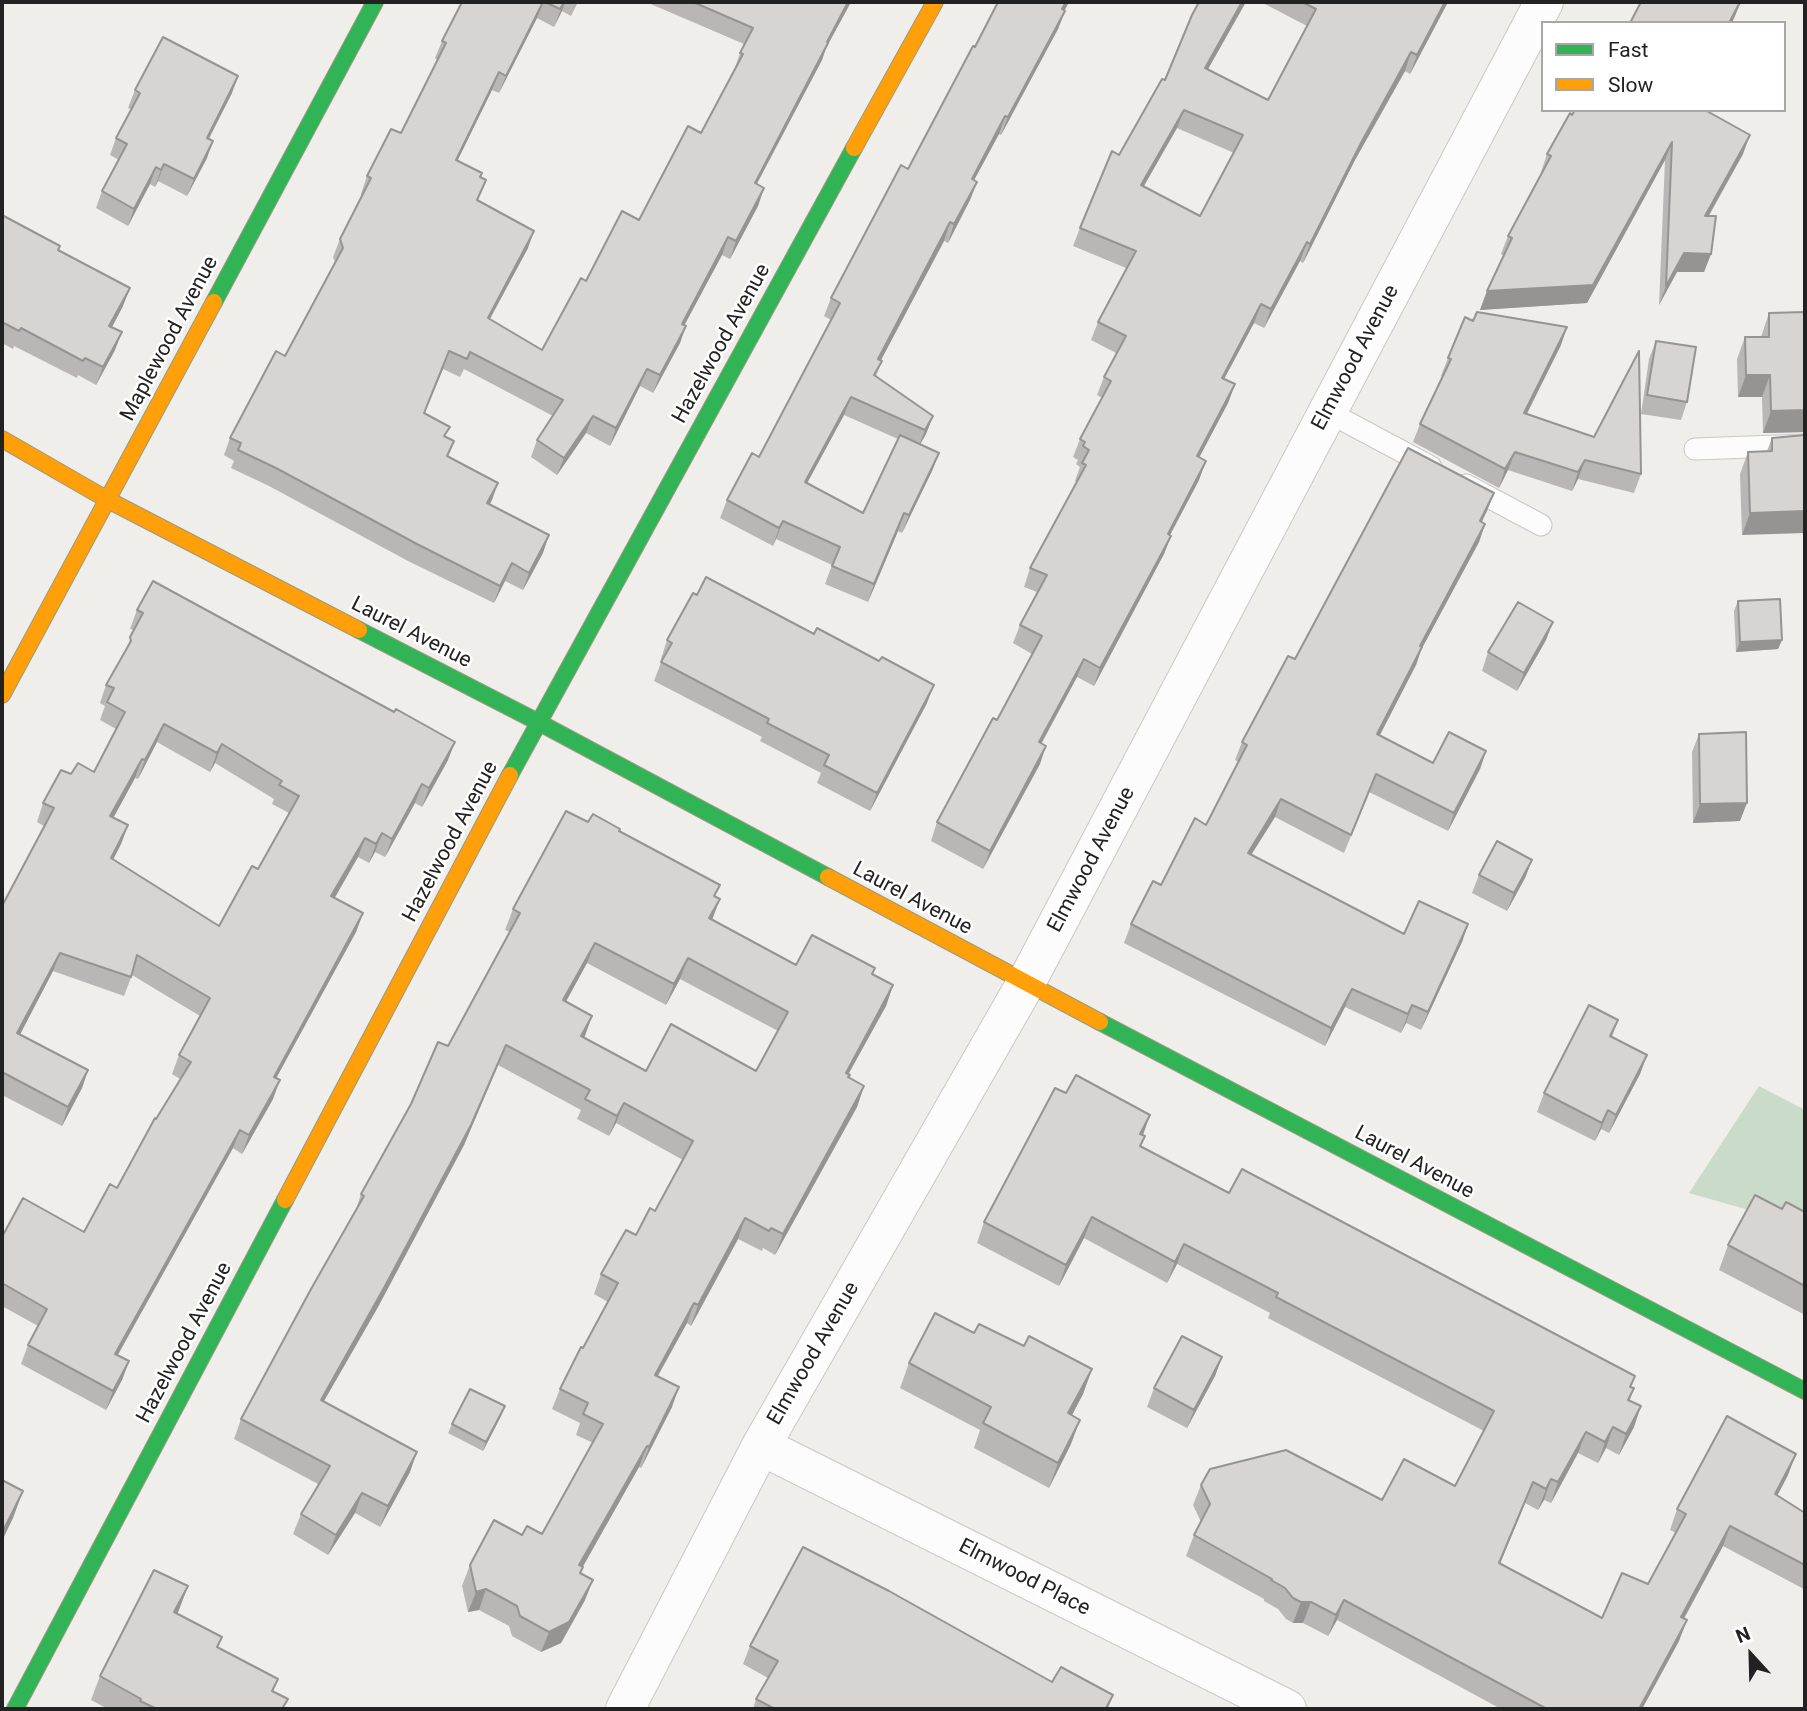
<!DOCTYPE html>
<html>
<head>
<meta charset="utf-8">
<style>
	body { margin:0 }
	#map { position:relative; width:1807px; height:1711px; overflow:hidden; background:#f0eeeb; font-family:Roboto,sans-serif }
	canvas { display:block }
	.frame { position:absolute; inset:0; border:4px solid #222; pointer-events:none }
	.legend { position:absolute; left:1541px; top:21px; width:245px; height:91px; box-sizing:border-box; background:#fff; border:2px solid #a7a7a7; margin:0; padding:9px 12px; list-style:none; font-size:21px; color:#222 }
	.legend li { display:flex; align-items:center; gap:14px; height:35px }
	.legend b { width:35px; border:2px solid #a7a7a7 }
	.north { position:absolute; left:1716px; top:1620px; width:70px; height:70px; -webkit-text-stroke:5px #fff; paint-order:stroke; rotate:338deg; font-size:19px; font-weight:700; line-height:28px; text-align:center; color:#222 }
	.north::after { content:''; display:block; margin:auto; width:24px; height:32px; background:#222; clip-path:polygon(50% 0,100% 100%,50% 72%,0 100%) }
</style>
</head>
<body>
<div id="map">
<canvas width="1807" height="1711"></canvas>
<div class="frame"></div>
<ul class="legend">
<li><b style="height:9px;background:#30b455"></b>Fast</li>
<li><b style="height:9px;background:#ff9f0a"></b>Slow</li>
</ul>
<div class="north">N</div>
</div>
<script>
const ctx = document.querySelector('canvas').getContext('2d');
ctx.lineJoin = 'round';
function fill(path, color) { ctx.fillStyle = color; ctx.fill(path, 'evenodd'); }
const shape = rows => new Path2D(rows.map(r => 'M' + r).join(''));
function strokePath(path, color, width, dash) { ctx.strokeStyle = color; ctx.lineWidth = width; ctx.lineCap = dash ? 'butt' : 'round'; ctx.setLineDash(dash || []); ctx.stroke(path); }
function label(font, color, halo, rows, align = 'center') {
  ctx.font = font + ' Roboto,sans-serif'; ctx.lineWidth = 5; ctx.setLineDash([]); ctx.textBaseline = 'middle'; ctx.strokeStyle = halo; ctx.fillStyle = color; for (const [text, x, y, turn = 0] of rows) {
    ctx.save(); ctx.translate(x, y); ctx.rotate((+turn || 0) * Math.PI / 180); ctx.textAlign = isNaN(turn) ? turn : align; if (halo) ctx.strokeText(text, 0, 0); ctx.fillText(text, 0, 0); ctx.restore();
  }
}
fill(shape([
	[1759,1086,1805,1110,1805,1226,1689,1193]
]), '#cadbca');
const lane = shape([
	[1328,412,1431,467],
	[1695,449,1805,445],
	[1466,485,1541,525]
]);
const street = shape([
	[761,1446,1287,1709],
	[625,1709,761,1446,1026,983,1544,2]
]);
const fast = shape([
	[214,302,375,2],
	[359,630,538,722,828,877],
	[510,775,854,148],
	[1100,1022,1805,1391],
	[15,1709,285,1200]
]);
const slow = shape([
	[854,148,935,2],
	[2,439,108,500,359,630],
	[2,695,214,302],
	[828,877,1100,1022],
	[285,1200,510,775]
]);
strokePath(lane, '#c9c8c7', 23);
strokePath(street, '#c9c8c7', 40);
strokePath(fast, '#999a82', 18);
strokePath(slow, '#999a82', 18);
strokePath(lane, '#fdfcfc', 21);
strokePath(street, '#fdfcfc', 38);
strokePath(fast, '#30b455', 16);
strokePath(slow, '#ff9f0a', 16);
fill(shape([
	[462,2,578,2,571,16,562,11,554,27,537,18,499,93,492,90,457,161,480,177,478,201,528,248,490,319,542,350,586,281,639,220,701,133,734,71,740,53,744,44,646,2,851,2,826,48,822,60,757,184,764,188,758,206,730,259,722,255,684,325,680,343,653,393,640,386,610,446,586,433,557,475,531,457,537,440,553,416,464,369,460,377,443,369,425,413,446,437,449,457,492,500,489,504,543,553,523,590,505,581,494,603,408,561,269,486,231,468,234,461,224,455,230,438,285,356,335,262,333,257,340,239,362,195,361,194,367,176,401,133,437,60,435,58,442,41],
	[998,2,1069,2,1065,10,1058,29,1001,135,999,134,974,180,977,182,970,200,948,243,944,241,881,360,882,361,876,376,933,416,926,434,920,444,939,453,932,471,902,533,898,531,868,602,825,584,832,565,776,539,773,546,720,518,727,500,759,457,831,320,824,316,831,298,908,169],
	[844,415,898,439,863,513,807,483],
	[1261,2,1448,2,1410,74,1405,71,1355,160,1303,263,1300,261,1264,328,1254,323,1224,379,1235,384,1228,403,1199,457,1199,480,1170,535,1171,536,1164,554,1094,686,1077,677,1042,743,1040,764,983,869,931,841,937,822,997,720,1032,654,1013,643,1020,625,1037,592,1024,587,1030,568,1077,482,1075,481,1080,467,1076,464,1078,460,1073,457,1080,439,1102,398,1097,395,1104,377,1116,353,1091,340,1098,322,1126,268,1073,246,1080,228,1119,155,1165,80,1208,69,1268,100,1307,26],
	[1177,128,1234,153,1200,216,1144,186],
	[135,90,232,93,209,139,207,158,187,196,158,181,155,187,150,184,128,226,96,208,102,191,119,160,110,155,116,138,131,109,128,108],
	[1572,115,1743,154,1709,216,1711,254,1704,272,1677,272,1659,305,1665,160,1587,303,1480,310,1487,291,1504,256,1501,254,1508,236,1542,173,1541,172,1547,154],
	[2,215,59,250,123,306,112,327,115,350,96,385,78,375,77,378,14,346,13,349,2,343],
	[1805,312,1805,432,1763,433,1762,397,1738,397,1737,359,1745,337,1761,337,1769,313],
	[1473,321,1561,345,1527,414,1641,474,1634,493,1578,479,1572,491,1508,470,1499,488,1413,442,1420,424,1443,377,1441,376,1448,358],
	[1656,341,1687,402,1681,420,1641,414,1649,359],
	[1805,435,1742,535,1740,474,1748,452,1767,451,1772,438],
	[1494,493,1482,522,1485,524,1479,542,1421,650,1416,665,1380,735,1433,763,1486,751,1480,769,1448,831,1369,792,1344,853,1275,817,1251,855,1404,934,1468,924,1462,942,1421,1030,1406,1023,1401,1033,1345,1007,1325,1046,1124,943,1131,924,1206,825,1239,762,1235,760,1242,742],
	[697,595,927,703,870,811,817,783,821,773,760,741,762,737,654,681,662,660,661,659,667,640],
	[1738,601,1782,640,1778,649,1736,652,1734,611],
	[137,610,448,760,422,807,415,803,385,857,375,852,369,863,358,857,334,898,363,913,356,932,276,1078,273,1099,242,1154,233,1148,118,1355,129,1361,122,1380,106,1410,21,1364,28,1345,38,1326,2,1306,2,1237,84,1232,117,1188,180,1079,172,1074,179,1055,200,1016,132,975,124,996,53,971,20,1034,88,1070,82,1088,62,1126,2,1095,2,906,44,826,37,822,43,803,71,774,94,772,116,729,100,720,105,706,100,703,106,685,125,652,134,630,130,629],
	[157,742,210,772,215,763,274,799,272,804,289,813,258,869,219,926,113,860,121,844,128,825,113,818,135,778,138,779],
	[1546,640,1517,691,1482,671,1488,652],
	[1699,734,1740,821,1693,823,1692,752],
	[588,822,619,832,716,897,712,920,796,965,873,974,893,985,886,1006,848,1074,850,1075,849,1078,864,1086,857,1107,775,1255,763,1248,762,1251,738,1239,691,1326,687,1323,658,1376,672,1407,641,1468,639,1467,582,1567,581,1573,585,1600,561,1643,541,1652,512,1636,509,1626,479,1610,468,1612,462,1586,470,1565,522,1535,542,1534,593,1443,576,1435,580,1423,552,1409,560,1389,608,1302,594,1294,601,1274,636,1235,655,1211,683,1160,616,1123,609,1136,577,1119,581,1110,498,1065,464,1145,378,1307,324,1401,410,1472,380,1527,355,1513,328,1555,293,1534,301,1514,318,1484,234,1439,241,1419,355,1212,361,1194,448,1046,510,932,505,930,513,909],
	[587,963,666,1005,680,979,778,1031,756,1071,646,1071,584,1038,566,1001],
	[1532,860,1525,878,1507,911,1472,893,1479,875],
	[1618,1020,1612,1037,1647,1055,1640,1074,1609,1133,1601,1129,1595,1141,1537,1112,1544,1093],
	[1143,1135,1145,1136,1141,1147,1229,1193,1635,1376,1631,1387,1634,1388,1630,1400,1634,1427,1619,1455,1606,1448,1598,1463,1578,1453,1551,1503,1544,1500,1538,1510,1525,1503,1500,1563,1602,1618,1648,1584,1676,1533,1670,1530,1677,1509,1788,1475,1777,1496,1805,1513,1805,1591,1802,1588,1723,1546,1684,1619,1679,1641,1642,1709,1501,1709,1337,1620,1328,1636,1303,1623,1293,1623,1286,1619,1278,1609,1264,1601,1264,1599,1186,1556,1194,1535,1201,1522,1193,1505,1201,1485,1382,1500,1455,1486,1484,1431,1268,1318,1270,1313,1177,1264,1167,1283,1084,1238,1059,1286,977,1243,984,1222],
	[1782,1209,1805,1212,1805,1315,1719,1270,1728,1245],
	[974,1333,1024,1346,1092,1369,1083,1394,1072,1415,1071,1444,1049,1488,974,1448,980,1430,900,1388,909,1363],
	[1222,1357,1215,1376,1187,1428,1147,1407,1154,1388],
	[501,1416,483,1451,448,1433,452,1424],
	[179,1610,177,1614,222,1637,218,1648,278,1679,273,1691,284,1709,108,1709,91,1700,100,1676],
	[750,1646,1052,1682,1113,1695,1108,1709,753,1709,756,1699,768,1678,743,1664]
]), '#b9b6b5');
fill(shape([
	[543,2,537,18,499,93,506,76],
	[564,2,565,2,562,11,554,27],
	[848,2,851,2,826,48,822,60,748,200,755,183],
	[1066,2,1069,2,1055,27,1062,9],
	[1242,2,1246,2,1198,87,1205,68],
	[1445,2,1448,2,1410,74,1417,55],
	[1740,2,1741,2,1732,23,1729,23],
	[1065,11,1058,29,1001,135,1008,117],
	[1411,52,1405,71,1355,160,1303,263,1310,244,1362,141],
	[499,72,492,90,449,178,456,160],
	[238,76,232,93,200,155,207,138],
	[1184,110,1177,128,1134,203,1141,185],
	[1005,116,999,134,965,197,972,179],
	[1750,135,1743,154,1698,234,1705,216],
	[213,141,207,158,187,196,194,179],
	[1672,142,1665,160,1587,303,1480,310,1487,291],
	[164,164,158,181,155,187,161,170],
	[156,167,150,184,128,226,134,209],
	[977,182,970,200,948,243,954,224],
	[764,188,758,206,730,259,736,241],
	[950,222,944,241,872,377,878,359],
	[534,231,528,248,481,335,488,318],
	[728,237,722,255,676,341,682,324],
	[1307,242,1300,261,1264,328,1271,309],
	[1684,253,1711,254,1704,272,1677,272,1659,305,1666,286],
	[130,288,123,306,103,344,109,326],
	[1261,304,1254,323,1215,396,1222,378],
	[686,326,680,343,653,393,660,375],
	[1567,327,1561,345,1518,431,1524,413],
	[122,332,115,350,96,385,103,367],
	[449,351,443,369,417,430,424,413],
	[647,369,640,386,610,446,616,428],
	[1746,375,1770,375,1762,397,1738,397],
	[1235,384,1228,403,1190,475,1197,456],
	[851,397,844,415,798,500,805,482],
	[1805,410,1805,432,1763,433,1771,411],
	[593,416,586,433,557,475,564,458],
	[933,416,926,434,918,448,925,430],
	[1515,452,1508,470,1499,488,1505,469],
	[939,453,932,471,902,533,909,515],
	[1585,460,1578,479,1572,491,1578,472],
	[1206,461,1199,480,1161,552,1168,534],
	[498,483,492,500,481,521,487,503],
	[1494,493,1487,511,1473,539,1480,521],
	[1805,511,1805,533,1742,535,1750,513],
	[904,513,898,531,868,602,874,584],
	[783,521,776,539,773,546,779,528],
	[1485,524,1479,542,1421,650,1416,665,1371,752,1377,734,1420,646],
	[549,535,543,553,523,590,529,573],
	[1171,536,1164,554,1094,686,1100,668],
	[512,563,505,581,494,603,500,586],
	[1553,622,1546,640,1517,691,1524,673],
	[1782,640,1778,649,1736,652,1740,642],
	[1084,659,1077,677,1032,760,1039,742],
	[934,685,927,703,870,811,877,793],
	[164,724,157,742,138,779,145,760],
	[455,742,448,760,422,807,429,788],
	[222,744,215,763,210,772,217,753],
	[1046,746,1040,764,983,869,990,851],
	[1486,751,1480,769,1448,831,1454,813],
	[142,759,135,778,104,835,110,816],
	[422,784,415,803,385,857,392,839],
	[1281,799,1275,817,1241,871,1248,853],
	[1747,803,1740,821,1693,823,1700,804],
	[128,825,121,844,104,877,111,858],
	[382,833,375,852,369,863,376,844],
	[365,838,358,857,325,915,331,896],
	[1532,860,1525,878,1507,911,1514,893],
	[720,899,712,920,709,918],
	[363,913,356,932,267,1095,274,1077],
	[1468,924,1462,942,1421,1030,1428,1012],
	[595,943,587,963,556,1020,563,1000],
	[60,953,53,971,11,1052,17,1033],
	[688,958,680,979,666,1005,674,984],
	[893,985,886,1006,838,1093,846,1073],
	[1352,989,1345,1007,1325,1046,1331,1028],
	[1412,1005,1406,1023,1401,1033,1408,1014],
	[592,1016,585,1036,574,1057,581,1036],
	[506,1045,498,1065,464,1145,378,1307,313,1420,321,1400],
	[1647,1055,1640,1074,1609,1133,1616,1115],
	[88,1070,82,1088,62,1126,68,1107],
	[280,1080,273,1099,242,1154,249,1135],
	[864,1086,857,1107,775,1255,783,1234],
	[624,1103,616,1123,609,1136,617,1116],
	[1608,1110,1601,1129,1595,1141,1602,1123],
	[1150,1115,1143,1135,1140,1134],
	[240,1130,233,1148,108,1372,115,1354],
	[1092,1217,1084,1238,1059,1286,1066,1265],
	[745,1218,738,1239,691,1326,698,1305],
	[1184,1244,1177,1264,1167,1283,1175,1262],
	[694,1303,687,1323,647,1395,655,1375],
	[1222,1357,1215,1376,1187,1428,1194,1410],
	[129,1361,122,1380,106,1410,113,1391],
	[1092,1369,1083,1394,1060,1438,1068,1413],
	[679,1387,672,1407,641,1468,649,1447],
	[505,1406,501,1416,483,1451,486,1442],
	[1641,1406,1634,1427,1619,1455,1626,1434],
	[1080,1420,1071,1444,1049,1488,1058,1463],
	[1613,1427,1606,1448,1598,1463,1605,1442],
	[1586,1432,1578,1453,1551,1503,1558,1482],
	[647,1446,639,1467,572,1586,579,1565],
	[417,1452,410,1472,380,1527,388,1506],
	[1796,1454,1788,1475,1767,1515,1775,1494],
	[1551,1479,1544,1500,1538,1510,1546,1489],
	[1533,1482,1525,1503,1492,1583,1499,1563],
	[23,1491,13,1518,2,1541,2,1533],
	[362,1493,355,1513,328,1555,336,1535],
	[1730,1526,1723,1546,1673,1638,1681,1617],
	[593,1580,585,1600,561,1643,541,1652,549,1632],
	[188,1586,179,1610,166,1636,174,1612],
	[486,1589,479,1610,468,1612,476,1592],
	[1344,1600,1337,1620,1328,1636,1336,1615],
	[1301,1602,1311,1602,1303,1623,1293,1623],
	[1687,1620,1679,1641,1642,1709,1639,1709]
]), '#969493');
const building = shape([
	[462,2,543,2,506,76,499,72,456,160,482,173,480,177,486,180,477,200,534,231,488,318,542,350,581,278,586,281,622,211,639,220,688,126,701,133,743,54,740,53,753,28,693,2,848,2,827,42,828,43,755,183,764,188,736,241,728,237,682,324,686,326,660,375,647,369,616,428,593,416,564,458,537,440,563,400,470,352,467,359,449,351,424,413,450,427,444,436,454,441,447,456,498,483,487,503,549,535,529,573,512,563,500,586,415,543,276,468,238,450,241,443,230,438,276,351,285,356,343,248,340,239,371,178,367,176,391,129,401,133,446,43,442,41,462,2],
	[545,2,564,2,560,9,545,2],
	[998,2,1066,2,1062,9,1065,11,1008,117,1005,116,972,179,977,182,954,224,950,222,878,359,882,361,874,375,933,416,925,430,851,397,805,482,863,513,900,435,939,453,909,515,904,513,874,584,832,566,840,547,783,521,779,528,727,500,752,453,759,457,840,303,831,298,901,165,908,169,973,46,975,47,998,2],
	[1199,2,1242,2,1205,68,1268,100,1316,9,1302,2,1445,2,1417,55,1411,52,1362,141,1310,244,1307,242,1271,309,1261,304,1222,378,1235,384,1197,456,1206,461,1168,534,1171,536,1100,668,1084,659,1039,742,1046,746,990,851,937,822,993,718,997,720,1042,636,1020,625,1047,575,1030,568,1086,465,1082,463,1089,450,1083,446,1085,442,1080,439,1111,381,1104,377,1126,336,1098,322,1136,251,1080,228,1112,151,1119,155,1162,79,1165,80,1192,15,1199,2],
	[1184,110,1243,135,1200,216,1141,185,1184,110],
	[1641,2,1740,2,1729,23,1630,23,1641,2],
	[163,37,238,76,207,138,213,141,194,179,164,164,161,170,156,167,134,209,102,191,127,144,116,138,140,93,135,90,163,37],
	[1575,110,1705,110,1750,135,1705,216,1716,216,1711,254,1684,253,1666,286,1672,142,1593,285,1487,291,1512,238,1508,236,1551,156,1547,154,1570,113,1572,115,1575,110],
	[2,215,60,246,58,250,130,288,109,326,122,332,103,367,85,358,83,361,21,328,19,331,2,322,2,215],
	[1477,312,1567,327,1524,413,1594,437,1639,351,1641,474,1585,460,1578,472,1515,452,1505,469,1420,424,1451,359,1448,358,1465,317,1473,321,1477,312],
	[1805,312,1805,410,1771,411,1770,375,1746,375,1745,337,1769,337,1769,313,1805,312],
	[1656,341,1696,347,1687,402,1647,395,1656,341],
	[1805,435,1805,511,1750,513,1748,452,1772,451,1772,438,1805,435],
	[1408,448,1494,493,1480,521,1485,524,1420,646,1422,647,1377,734,1433,763,1449,732,1486,751,1454,813,1376,774,1351,835,1281,799,1248,853,1404,934,1419,901,1468,924,1428,1012,1412,1005,1408,1014,1352,989,1331,1028,1131,924,1153,881,1161,885,1195,818,1206,825,1247,745,1242,742,1288,656,1295,659,1408,448],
	[706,577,814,634,817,628,879,661,882,657,934,685,877,793,824,765,829,755,767,723,769,719,661,662,672,643,667,640,693,593,697,595,706,577],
	[153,581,394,712,396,709,455,742,429,788,422,784,392,839,382,833,376,844,365,838,331,896,363,913,274,1077,280,1080,249,1135,240,1130,115,1354,129,1361,113,1391,28,1345,47,1309,2,1283,2,1237,23,1198,84,1232,110,1184,117,1188,155,1118,156,1119,191,1062,179,1055,210,998,137,955,131,977,60,953,17,1033,88,1070,68,1107,2,1072,2,906,54,808,43,803,61,770,71,774,78,763,94,772,125,712,107,702,114,688,106,685,131,641,130,637,143,613,137,610,153,581],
	[164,724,217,753,222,744,282,781,279,785,299,796,258,869,252,866,219,926,111,858,128,825,110,816,142,759,145,760,164,724],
	[1780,599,1782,640,1740,642,1738,601,1780,599],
	[1518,602,1553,622,1524,673,1488,652,1518,602],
	[1746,732,1747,803,1700,804,1699,734,1746,732],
	[566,811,588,822,593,814,620,829,619,831,720,885,714,896,720,899,709,918,796,965,812,935,875,968,872,974,893,985,846,1073,850,1075,848,1077,864,1086,783,1234,771,1228,769,1231,745,1218,698,1305,694,1303,655,1375,679,1387,649,1447,647,1446,579,1565,583,1567,580,1573,593,1580,569,1622,549,1632,520,1616,517,1606,486,1589,476,1592,470,1565,494,1520,522,1535,527,1526,542,1534,603,1424,583,1414,588,1403,560,1389,581,1347,583,1348,618,1283,601,1274,626,1230,636,1235,650,1208,655,1211,693,1141,624,1103,617,1116,585,1099,590,1090,506,1045,471,1125,385,1286,321,1400,417,1452,388,1506,362,1493,336,1535,301,1514,330,1466,241,1419,311,1289,364,1196,361,1194,411,1104,438,1042,448,1046,520,913,513,909,566,811],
	[595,943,674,984,688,958,788,1012,756,1071,671,1024,646,1071,581,1036,592,1016,563,1000,595,943],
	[1497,841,1532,860,1514,893,1479,875,1497,841],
	[1589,1005,1618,1020,1610,1036,1647,1055,1616,1115,1608,1110,1602,1123,1544,1093,1589,1005],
	[1076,1075,1150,1115,1140,1134,1145,1136,1140,1146,1229,1193,1242,1169,1635,1376,1630,1387,1634,1388,1628,1400,1641,1406,1626,1434,1613,1427,1605,1442,1586,1432,1558,1482,1551,1479,1546,1489,1533,1482,1499,1563,1602,1618,1622,1573,1648,1584,1686,1514,1677,1509,1727,1416,1796,1454,1775,1494,1805,1513,1805,1565,1730,1526,1681,1617,1687,1620,1639,1709,1547,1709,1344,1600,1336,1615,1311,1602,1301,1602,1293,1598,1285,1588,1271,1580,1272,1579,1194,1535,1210,1504,1201,1485,1210,1469,1286,1450,1382,1500,1404,1459,1455,1486,1494,1411,1276,1297,1278,1293,1184,1244,1175,1262,1092,1217,1066,1265,984,1222,1055,1088,1066,1093,1076,1075],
	[1755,1195,1782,1209,1786,1202,1805,1212,1805,1286,1728,1245,1755,1195],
	[935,1313,974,1333,979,1324,1024,1346,1029,1336,1092,1369,1068,1413,1080,1420,1058,1463,983,1423,991,1407,909,1363,935,1313],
	[1182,1336,1222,1357,1194,1410,1154,1388,1182,1336],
	[470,1389,505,1406,486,1442,452,1424,470,1389],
	[2,1480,23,1491,2,1533,2,1480],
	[803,1547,889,1591,1052,1682,1061,1667,1113,1695,1106,1708,1108,1709,775,1709,756,1699,778,1661,750,1646,803,1547],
	[154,1570,188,1586,174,1612,222,1637,217,1647,278,1679,272,1691,288,1699,282,1709,157,1709,140,1701,141,1699,100,1676,154,1570]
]);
fill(building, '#d7d4d2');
strokePath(building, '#969493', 2);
label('21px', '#222', '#fff', [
	["Maplewood Avenue",170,339,-62],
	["Hazelwood Avenue",722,344,-61],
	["Elmwood Avenue",1356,358,-62],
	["Laurel Avenue",411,633,27],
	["Hazelwood Avenue",451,842,-62],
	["Elmwood Avenue",1092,860,-62],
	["Laurel Avenue",912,899,28],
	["Laurel Avenue",1414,1163,28],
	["Hazelwood Avenue",185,1343,-62],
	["Elmwood Avenue",814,1354,-60],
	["Elmwood Place",1024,1578,27]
]);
</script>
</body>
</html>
